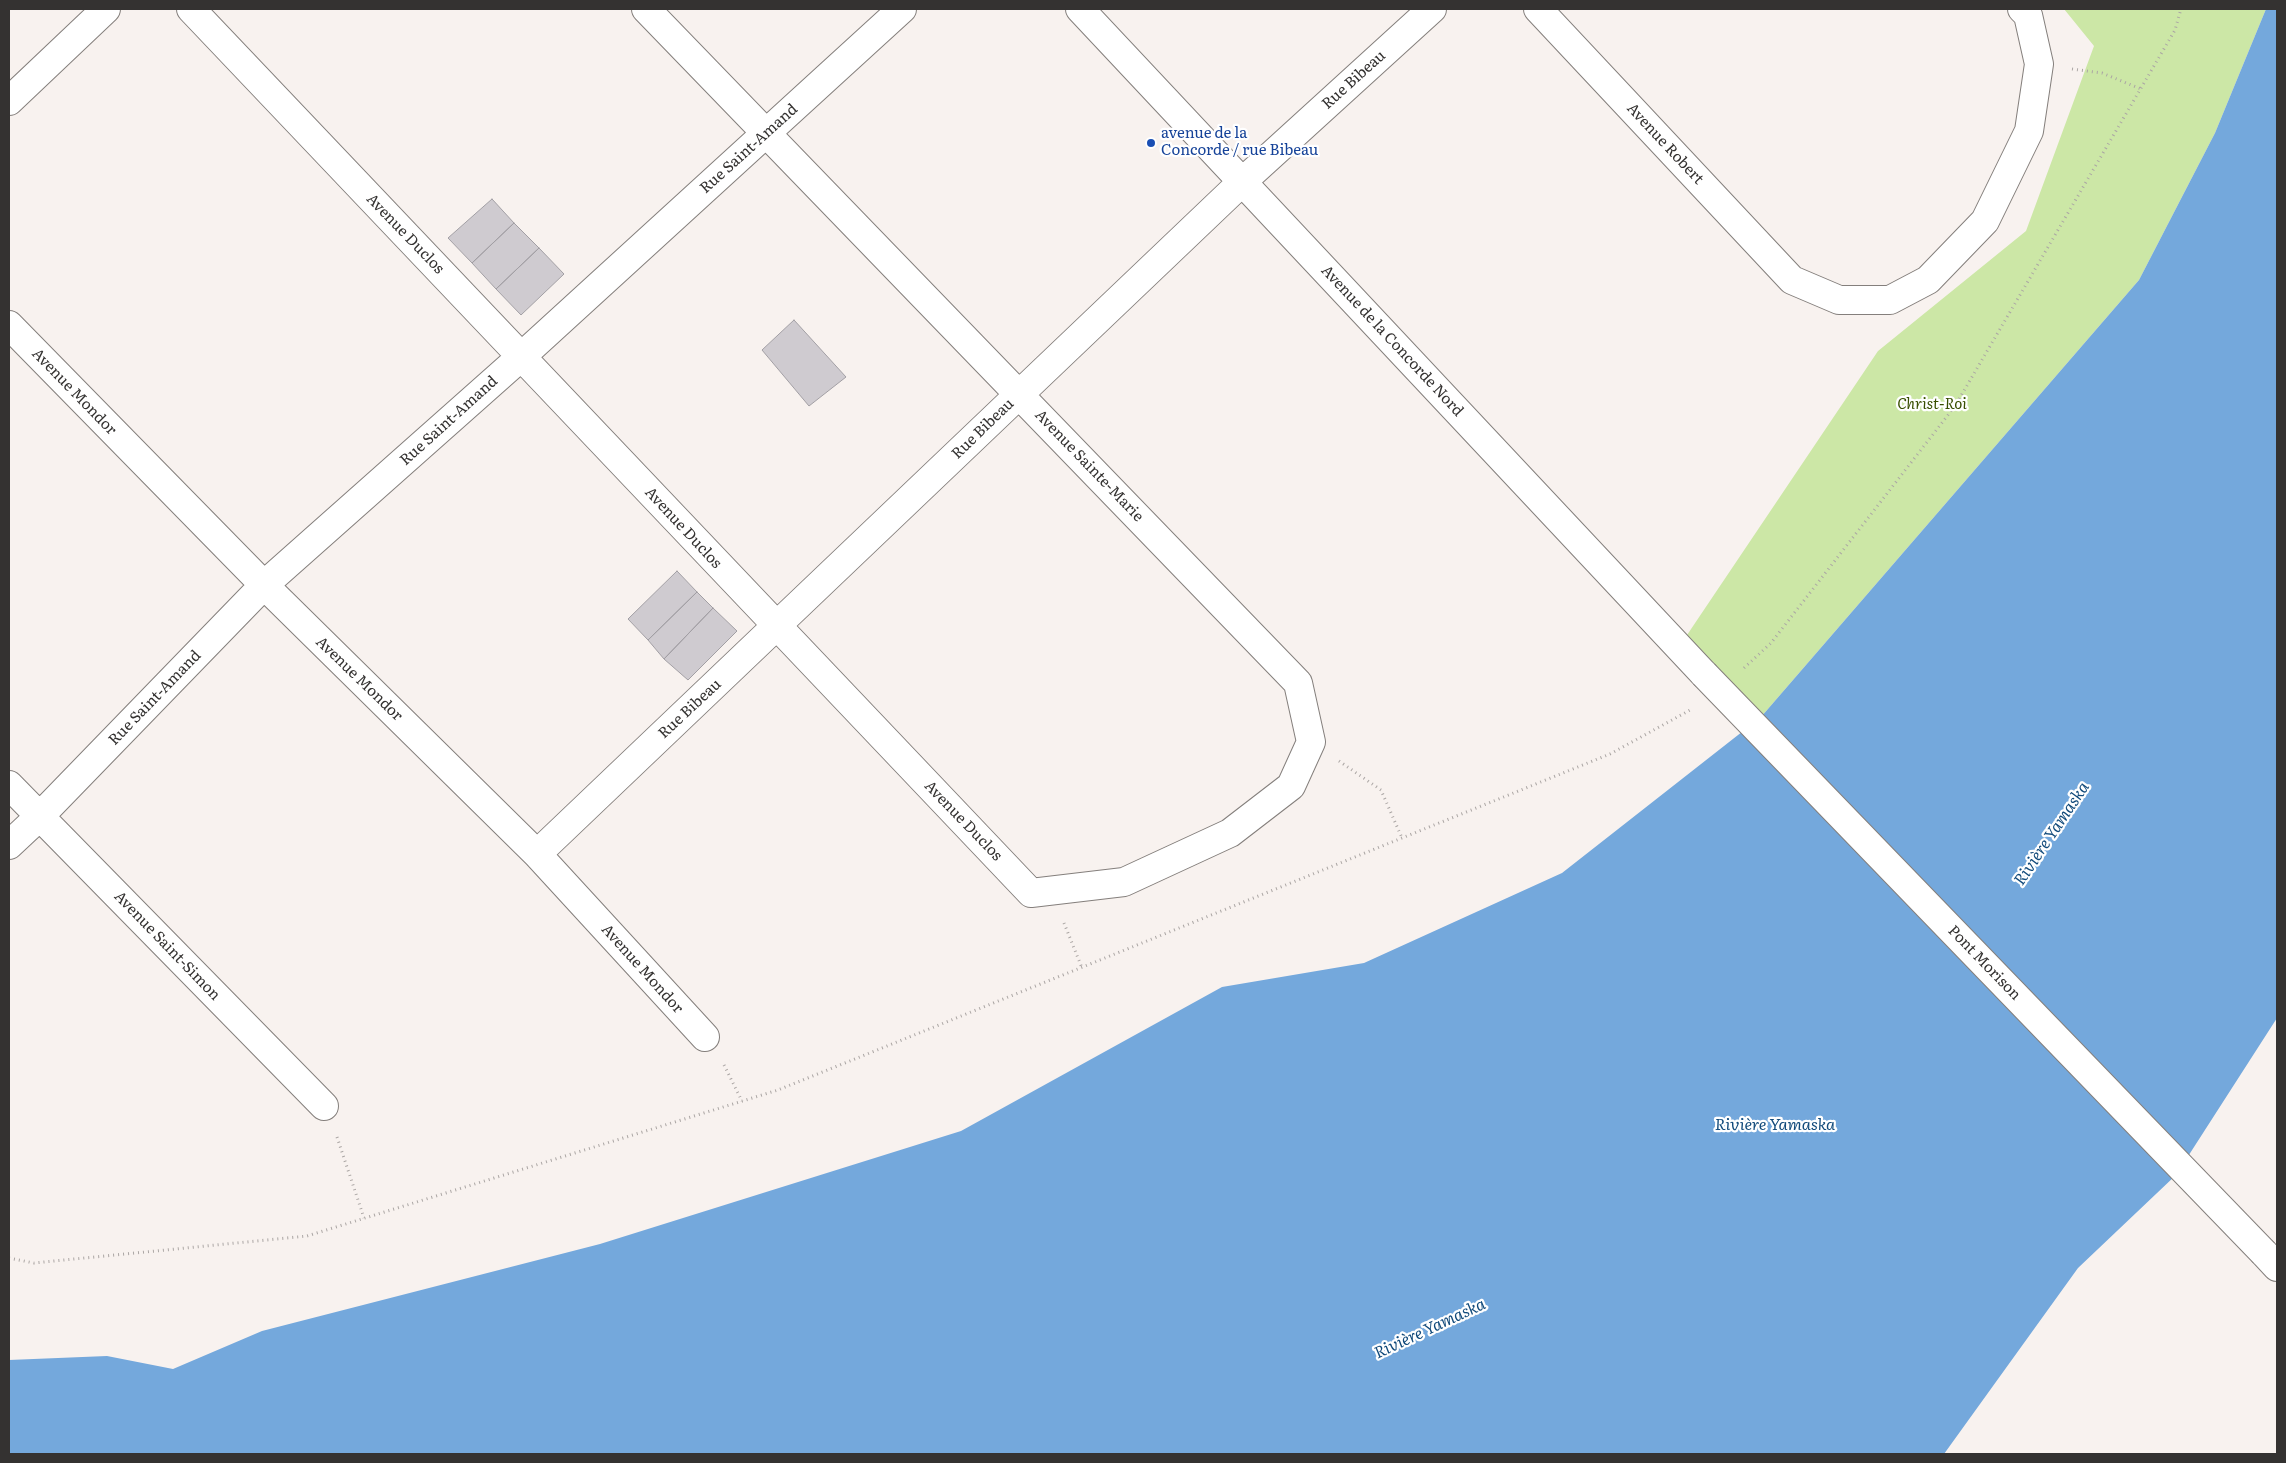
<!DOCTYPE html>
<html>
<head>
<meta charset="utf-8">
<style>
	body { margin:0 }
	#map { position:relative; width:2286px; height:1463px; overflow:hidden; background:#f8f2ef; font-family:Literata,serif }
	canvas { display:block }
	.frame { position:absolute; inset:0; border:10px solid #343231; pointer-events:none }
</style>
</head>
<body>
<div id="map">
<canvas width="2286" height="1463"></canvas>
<div class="frame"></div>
</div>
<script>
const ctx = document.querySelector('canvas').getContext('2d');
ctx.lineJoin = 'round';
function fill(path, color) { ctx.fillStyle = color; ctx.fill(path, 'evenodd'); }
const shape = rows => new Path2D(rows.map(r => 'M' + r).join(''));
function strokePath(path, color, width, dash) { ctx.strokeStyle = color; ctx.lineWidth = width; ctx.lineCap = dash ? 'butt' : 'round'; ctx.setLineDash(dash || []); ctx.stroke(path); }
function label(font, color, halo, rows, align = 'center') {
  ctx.font = font + ' Literata,serif'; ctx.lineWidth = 4.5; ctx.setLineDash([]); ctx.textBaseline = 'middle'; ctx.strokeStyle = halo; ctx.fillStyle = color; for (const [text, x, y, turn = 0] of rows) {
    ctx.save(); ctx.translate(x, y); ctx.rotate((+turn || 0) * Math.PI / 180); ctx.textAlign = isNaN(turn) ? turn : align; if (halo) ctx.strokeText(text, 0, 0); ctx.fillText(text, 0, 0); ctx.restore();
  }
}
fill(shape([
	[2064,9,2266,9,2215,133,2139,280,1761,717,1685,638,1878,351,2026,231,2094,46]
]), '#cce7a6');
fill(shape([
	[2266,9,2277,9,2277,1018,2176,1175,2078,1268,1944,1454,9,1454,9,1360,107,1356,173,1369,262,1331,600,1244,961,1131,1222,987,1364,963,1562,873,1761,717,2139,280,2215,133]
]), '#74a8dc');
const building = shape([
	[492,199,514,223,472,263,448,238,492,199],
	[514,223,539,248,496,289,472,263,514,223],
	[539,248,564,274,521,315,496,289,539,248],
	[794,320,846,377,809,406,762,350,794,320],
	[677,571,697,592,648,640,628,619,677,571],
	[697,592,713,608,664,659,648,640,697,592],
	[713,608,737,631,688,680,664,659,713,608]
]);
fill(building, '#cfcbd0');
strokePath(building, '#a29fa4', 1);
const minor = shape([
	[191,9,1031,893,1124,882,1230,833,1291,786,1311,742,1298,683,646,9],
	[1080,9,1704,674],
	[1538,9,1792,280,1839,300,1890,300,1928,280,1985,221,2029,131,2039,64,2028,15,2022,9],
	[9,101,106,9],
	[9,325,264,585,537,854,705,1037],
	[9,785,324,1106],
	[9,845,40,816,264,585,522,356,902,9],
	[537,854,1242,182,1432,9],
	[2264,1253,2277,1267]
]);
strokePath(minor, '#847f7c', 30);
strokePath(shape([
	[2072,69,2102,73,2141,89],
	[1744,668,1771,643,1955,406,2175,30,2181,9],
	[1339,761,1381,790,1402,838],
	[1064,923,1082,968],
	[724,1065,742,1101],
	[337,1137,364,1218],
	[9,1258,34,1263,307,1236,778,1090,1610,754,1692,709]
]), '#aba6a4', 3, [1, 4]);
strokePath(minor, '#fff', 28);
const minorBridge = shape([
	[1704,674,2264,1253]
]);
strokePath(minorBridge, '#847f7c', 30, []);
strokePath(minorBridge, '#fff', 28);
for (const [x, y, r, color] of [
	[1151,143,5,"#1a4fb4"]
]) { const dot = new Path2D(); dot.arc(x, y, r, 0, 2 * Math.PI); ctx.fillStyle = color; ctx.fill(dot); strokePath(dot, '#fff', 2); }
label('15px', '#343231', '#fff', [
	["Rue Bibeau",1354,80,-42],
	["Avenue Robert",1665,144,47],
	["Rue Saint-Amand",749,149,-42],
	["Avenue Duclos",405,234,46],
	["Avenue de la Concorde Nord",1392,341,47],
	["Avenue Mondor",74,392,46],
	["Rue Saint-Amand",449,421,-42],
	["Rue Bibeau",983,429,-44],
	["Avenue Sainte-Marie",1089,466,46],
	["Avenue Duclos",683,528,47],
	["Avenue Mondor",359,679,44],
	["Rue Saint-Amand",155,698,-46],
	["Rue Bibeau",690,709,-43],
	["Avenue Duclos",963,821,46],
	["Avenue Saint-Simon",167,946,46],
	["Pont Morison",1984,963,46],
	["Avenue Mondor",642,969,48]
]);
label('15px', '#164399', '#fff', [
	["avenue de la",1161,134],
	["Concorde / rue Bibeau",1161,151]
], 'left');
label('italic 15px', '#384e00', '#fff', [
	["Christ-Roi",1932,405]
]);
label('italic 16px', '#114a7b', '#fff', [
	["Rivière Yamaska",2052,834,-56],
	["Rivière Yamaska",1775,1125],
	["Rivière Yamaska",1430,1329,-25]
]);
</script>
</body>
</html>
